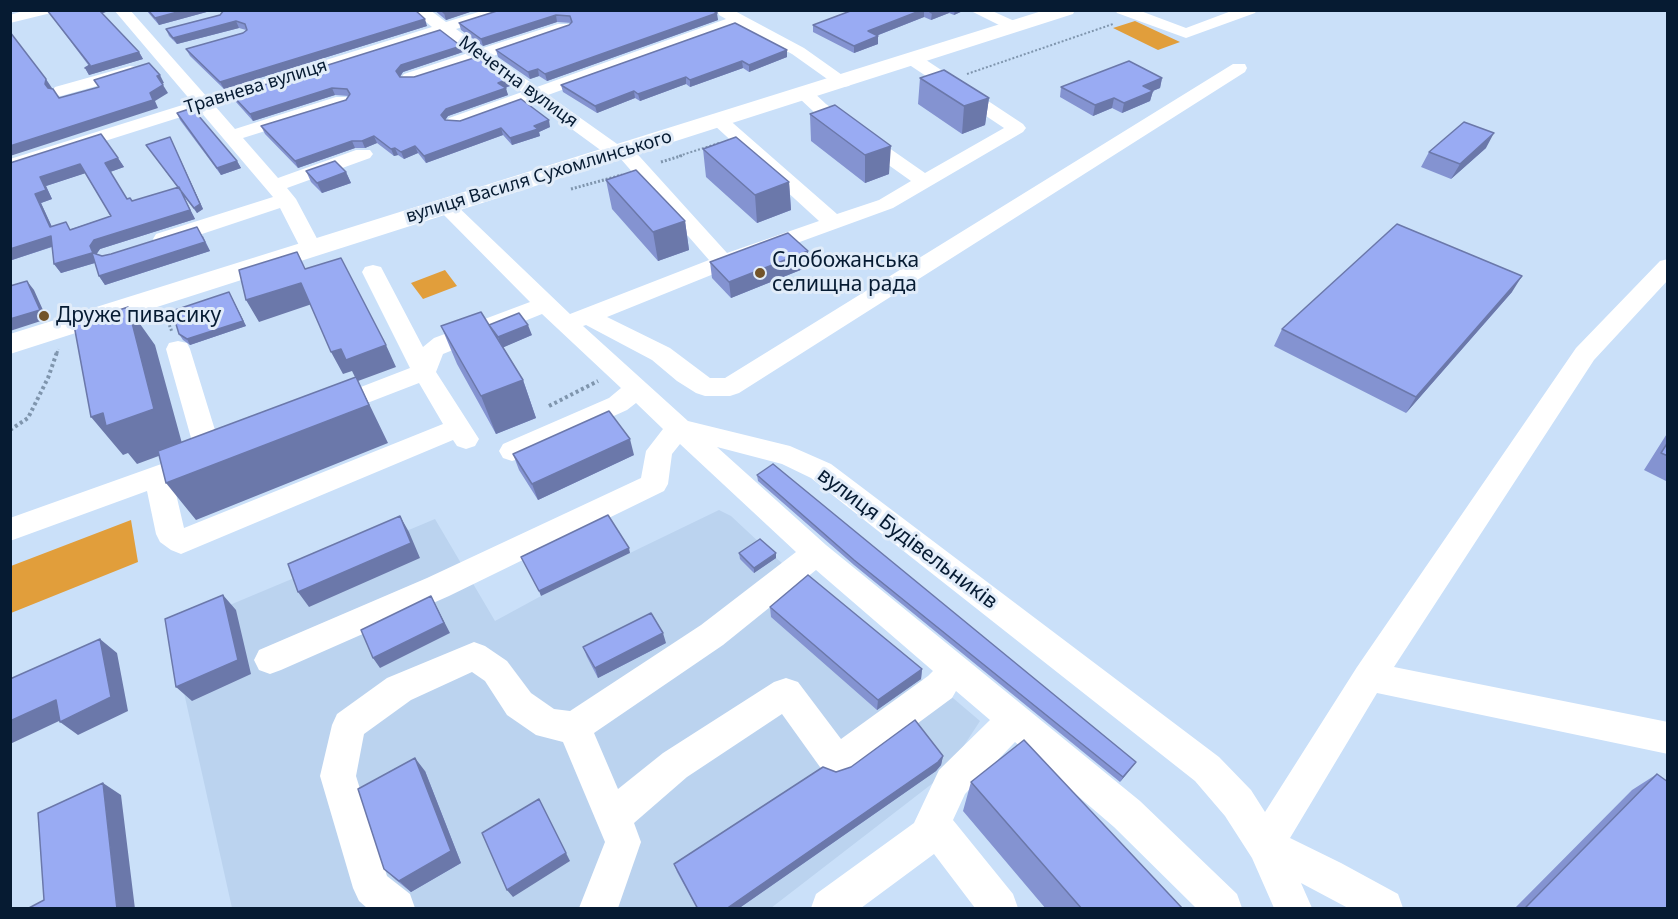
<!DOCTYPE html>
<html>
<head>
<meta charset="utf-8">
<style>
	body { margin:0 }
	#map { position:relative; width:1678px; height:919px; overflow:hidden; background:#cae0f9; font-family:"Noto Sans",sans-serif }
	canvas { display:block }
	.frame { position:absolute; inset:0; border:12px solid #061b32; pointer-events:none }
</style>
</head>
<body>
<div id="map">
<canvas width="1678" height="919"></canvas>
<div class="frame"></div>
</div>
<script>
const ctx = document.querySelector('canvas').getContext('2d');
ctx.lineJoin = 'round';
function fill(path, color) { ctx.fillStyle = color; ctx.fill(path, 'evenodd'); }
const shape = rows => new Path2D(rows.map(r => 'M' + r).join(''));
function strokePath(path, color, width, dash) { ctx.strokeStyle = color; ctx.lineWidth = width; ctx.lineCap = dash ? 'butt' : 'round'; ctx.setLineDash(dash || []); ctx.stroke(path); }
function label(font, color, halo, rows, align = 'center') {
  ctx.font = font + ' "Noto Sans",sans-serif'; ctx.lineWidth = 6; ctx.setLineDash([]); ctx.textBaseline = 'middle'; ctx.strokeStyle = halo; ctx.fillStyle = color; for (const [text, x, y, turn = 0] of rows) {
    ctx.save(); ctx.translate(x, y); ctx.rotate((+turn || 0) * Math.PI / 180); ctx.textAlign = isNaN(turn) ? turn : align; if (halo) ctx.strokeText(text, 0, 0); ctx.fillText(text, 0, 0); ctx.restore();
  }
}
fill(shape([
	[719,510,731,516,776,558,921,679,940,687,980,721,946,773,771,908,232,908,170,630,435,519,495,621,541,596]
]), '#bbd3ef');
fill(shape([
	[1135,21,1180,42,1158,50,1113,28],
	[445,270,457,286,423,299,411,283],
	[131,520,138,562,11,613,11,566]
]), '#e19e3b');
strokePath(shape([
	[967,74,1113,24],
	[679,156,719,143]
]), '#7f95ad', 2, [2, 2]);
strokePath(shape([
	[661,162,684,155],
	[571,189,622,175],
	[165,314,172,332],
	[57,353,58,349]
]), '#7f95ad', 3, [2, 2]);
strokePath(shape([
	[549,406,598,381],
	[10,430,28,418,48,378,57,352]
]), '#7f95ad', 4, [3, 3]);
fill(shape([
	[26,10,53,10,51,13,10,23,10,15,26,10],
	[114,10,130,10,207,97,432,27,412,10,430,10,446,22,485,10,509,10,507,13,456,29,483,48,558,24,570,24,572,27,570,30,493,56,537,87,726,19,719,15,717,10,733,10,804,48,852,82,849,86,843,87,837,86,792,54,738,26,548,95,620,146,631,147,727,253,819,221,714,125,711,121,714,117,726,117,837,214,879,200,911,181,814,112,799,98,796,94,799,90,811,90,826,104,925,173,1004,128,908,64,906,60,908,56,920,56,1023,124,1026,128,1023,132,893,208,731,267,607,317,670,348,710,378,725,378,1233,64,1245,64,1247,68,1245,72,739,393,730,396,705,396,696,393,677,381,652,360,586,325,583,326,688,421,790,446,831,464,1219,757,1251,790,1265,812,1357,667,1576,348,1660,261,1668,259,1668,280,1594,360,1394,667,1668,722,1668,754,1377,693,1290,838,1341,863,1398,894,1403,908,1348,908,1301,883,1312,908,1274,908,1252,858,1225,816,1195,781,811,478,782,464,717,447,826,545,1140,801,1237,894,1242,908,1196,908,1114,827,1015,742,965,794,953,820,1013,894,1018,908,975,908,934,854,861,908,811,908,816,894,914,823,939,770,990,720,956,691,952,698,849,774,837,779,825,774,782,714,687,777,634,823,641,842,618,908,579,908,605,842,563,742,536,735,507,715,485,681,472,672,411,700,364,734,356,776,387,876,410,894,415,908,367,908,359,901,353,888,320,776,332,725,337,714,387,678,474,642,485,646,507,661,531,693,554,709,570,711,701,625,796,552,680,444,672,454,668,484,664,491,449,596,281,670,270,674,259,670,254,660,259,650,427,578,641,478,646,451,663,429,636,403,627,410,521,458,512,461,503,458,499,451,503,444,609,398,621,388,542,314,443,354,436,372,479,439,475,446,466,449,457,446,453,440,181,554,171,550,160,542,156,534,147,491,10,541,10,518,195,452,166,349,169,343,178,341,187,343,190,349,223,456,220,463,173,481,184,528,443,424,419,383,331,417,322,414,318,408,322,402,410,368,362,272,365,267,373,265,381,267,423,347,434,338,530,302,439,210,436,206,439,202,453,202,570,314,709,260,620,158,610,157,532,100,461,126,449,126,446,122,449,118,522,92,479,61,416,82,404,82,401,78,404,74,468,53,442,34,215,106,235,129,336,97,348,97,351,101,348,105,243,138,278,178,356,150,370,150,373,154,370,158,287,188,296,199,322,248,319,253,311,254,303,253,280,208,172,244,164,245,156,244,153,239,156,234,273,197,200,111,10,171,10,159,192,102,114,10],
	[816,570,933,671,928,676,841,739,798,682,786,678,774,682,663,753,618,789,594,733,723,645,816,570],
	[969,10,990,10,1021,24,1023,27,1015,32,1009,30,969,10],
	[1115,10,1138,10,1186,28,1234,10,1257,10,1255,13,1186,38,1117,13,1115,10],
	[130,66,136,67,138,71,136,75,61,96,55,95,52,91,55,87,130,66]
]), '#fff');
fill(shape([
	[1045,10,1075,10,1073,14,10,354,10,334,1045,10]
]), '#fff');
fill(shape([
	[47,10,112,10,102,13,139,52,143,59,89,75,85,68,89,66],
	[146,10,214,10,159,25],
	[221,10,415,10,427,26,224,89,190,56,186,49,243,33,246,30,239,28,177,44,169,36,166,29,220,15,223,12],
	[434,10,476,10,446,20],
	[500,10,715,10,715,12,718,20,547,81,539,76,530,79,498,57,496,50,569,25,572,23,557,22,483,46,461,30,459,23],
	[853,10,965,10,954,15,949,13,931,20,924,17,876,36,878,36,878,44,854,53,813,32,813,25],
	[735,23,787,57,749,72,743,68,690,87,686,84,640,101,635,98,597,113,563,92,561,85],
	[463,52,403,72,400,77,510,86,505,88,508,95,448,116,445,120,550,127,539,132,540,136,512,145,503,135,426,163,418,153,404,159,398,155,394,156,377,143,365,148,355,148,298,168,265,134,261,126,346,100,349,96,335,95,253,121,236,102,232,95],
	[920,78,989,98,985,125,962,134,918,104],
	[1162,78,1160,88,1153,91,1150,101,1122,113,1112,108,1093,116,1060,97,1061,87],
	[835,105,889,174,865,183,811,141,810,114],
	[177,113,237,161,241,168,221,175,180,120],
	[170,137,203,209,197,213,182,194,195,219,100,249,96,254,102,256,203,236,210,251,105,285,99,276,95,263,61,273,54,264,52,247,12,260,10,258,10,163,118,158,124,167,110,172,127,199,132,201,178,188,146,145],
	[85,173,111,216,71,229,52,227,41,203,52,199,46,186],
	[1486,148,1451,179,1421,167,1429,152],
	[703,149,789,182,791,210,757,223,706,177],
	[306,171,346,172,351,183,322,193,311,182],
	[606,180,685,221,689,250,658,261,612,209],
	[710,262,808,267,731,298,712,278],
	[229,292,246,326,190,345,183,340,179,334],
	[1512,292,1406,413,1274,346,1282,329],
	[489,325,532,335,503,347,523,380,536,418,496,434,457,364,441,326],
	[1668,432,1668,482,1644,470],
	[513,454,634,455,538,500,519,470],
	[757,475,1136,762,1133,766,1120,782,854,565,758,481],
	[739,553,776,558,754,573,740,559],
	[770,607,922,669,921,679,877,710,771,617],
	[666,643,598,678,587,657,583,647],
	[943,756,941,765,936,771,738,909,697,909,677,872,674,864,836,772],
	[425,771,461,863,411,892,396,880,384,869],
	[1657,774,1668,909,1514,909,1632,790],
	[971,782,1183,909,1046,909,963,811]
]), '#8493d1');
fill(shape([
	[98,10,112,10,100,14],
	[185,10,214,10,159,25,155,18],
	[452,10,476,10,446,20,444,13],
	[712,10,715,10,713,14,717,13,718,20,547,81,545,74],
	[922,10,924,10,924,17,868,39,868,31],
	[937,10,950,10,949,13,931,20,932,13],
	[955,10,965,10,954,15],
	[556,15,557,22,483,46,481,39],
	[425,19,427,26,224,89,220,82],
	[236,21,239,28,177,44,173,38],
	[878,36,878,44,854,53,854,46],
	[461,46,463,52,403,72,399,78,396,71,401,65],
	[787,50,787,57,749,72,749,65],
	[139,52,143,59,89,75,85,68],
	[742,61,743,68,690,87,690,80],
	[538,69,539,76,530,79,528,72],
	[160,75,164,83,161,84,157,76],
	[686,77,686,84,640,101,638,94],
	[1162,78,1160,88,1140,96,1143,86],
	[46,79,52,88,50,92,45,84],
	[508,79,510,86,500,89,498,83],
	[163,85,168,93,155,101,158,108,10,156,10,146,150,93],
	[332,88,335,95,253,121,250,114],
	[506,88,508,95,448,116,444,122,441,115,446,109],
	[634,91,635,98,597,113,595,106],
	[1153,91,1150,101,1122,113,1124,103],
	[989,98,985,125,962,134,964,106],
	[1114,98,1112,108,1093,116,1095,105],
	[549,120,550,127,539,132,540,136,512,145,510,138,534,126],
	[501,128,503,135,426,163,424,156],
	[1494,133,1486,148,1451,179,1460,164],
	[374,136,377,143,365,148,362,141],
	[170,137,203,209,197,213,194,208],
	[352,141,355,148,298,168,295,161],
	[415,146,418,153,404,159,401,152],
	[891,146,889,174,865,183,865,155],
	[395,148,398,155,394,156,391,149],
	[118,158,124,167,110,172,105,163],
	[237,161,241,168,221,175,217,168],
	[80,164,86,173,46,186,52,199,41,203,56,236,50,227,35,194,40,177],
	[346,172,351,183,322,193,317,183],
	[789,182,791,210,757,223,755,195],
	[179,187,195,219,100,249,96,255,93,253,90,246,94,240],
	[685,221,689,250,658,261,653,232],
	[197,227,210,251,105,285,99,276],
	[51,236,57,245,12,260,10,258,10,249],
	[808,251,808,267,731,298,729,282],
	[92,253,98,262,61,273,54,264],
	[1522,276,1512,292,1406,413,1416,397],
	[27,281,34,290,47,319,10,331,10,319],
	[301,283,312,304,259,322,246,300],
	[229,292,246,326,190,345,187,339],
	[128,307,155,345,183,447,137,464,128,453,123,455,91,417],
	[528,325,532,335,502,348,498,337],
	[386,345,396,367,358,381,388,443,196,520,166,483,357,381,352,371,343,374,331,352,341,349],
	[523,380,536,418,496,434,481,396],
	[630,439,634,455,538,500,532,484],
	[400,516,409,532,420,558,309,607,298,592],
	[629,548,630,553,541,596,539,591],
	[776,553,776,558,754,573,754,568],
	[223,595,236,610,251,674,192,701,176,687],
	[431,596,450,633,380,668,373,658],
	[663,633,666,643,598,678,595,668],
	[100,639,117,653,128,711,78,735,60,722],
	[922,669,921,679,877,710,878,700],
	[56,700,74,714,10,744,10,721],
	[943,756,941,765,936,771,738,909,726,909],
	[415,758,425,771,461,863,411,892,399,881],
	[1136,762,1133,766,1120,782,1123,777],
	[103,783,121,795,135,909,117,909],
	[539,799,570,861,513,897,507,890]
]), '#6b78aa');
const building = shape([
	[47,10,99,10,139,52,85,68,90,65,47,10],
	[148,10,185,10,155,18,148,10],
	[224,10,415,10,425,19,220,82,186,49,243,33,247,30,245,24,236,21,173,38,166,29,220,15,224,10],
	[441,10,452,10,444,13,441,10],
	[500,10,712,10,717,13,545,74,538,69,528,72,496,50,569,25,572,22,570,16,556,15,481,39,459,23,500,10],
	[853,10,922,10,868,31,878,36,854,46,813,25,853,10],
	[927,10,937,10,932,13,927,10],
	[735,23,787,50,749,65,742,61,690,80,686,77,638,94,634,91,595,106,561,85,735,23],
	[440,30,461,46,401,65,396,71,400,77,414,77,477,57,508,79,498,83,506,88,446,109,441,115,445,120,460,121,521,99,549,120,534,126,538,129,510,138,501,128,424,156,415,146,401,152,395,148,391,149,374,136,362,141,352,141,295,161,261,126,346,100,350,94,347,89,332,88,250,114,232,95,440,30],
	[10,32,46,79,45,84,48,88,53,89,59,98,99,87,94,80,149,63,160,75,157,76,163,85,150,93,153,100,10,146,10,32],
	[1129,61,1162,78,1143,86,1153,91,1124,103,1114,98,1095,105,1061,87,1129,61],
	[944,70,989,98,964,106,920,78,944,70],
	[835,105,891,146,865,155,810,114,835,105],
	[192,108,237,161,217,168,177,113,192,108],
	[1464,122,1494,133,1460,164,1429,152,1464,122],
	[101,134,118,158,105,163,127,199,130,198,132,201,179,187,190,210,94,240,90,246,93,253,102,256,111,254,197,227,205,242,99,276,92,253,54,264,51,236,10,249,10,163,101,134],
	[80,164,111,216,70,230,66,222,50,227,35,194,46,190,40,177,80,164],
	[170,137,200,204,194,208,146,145,170,137],
	[736,137,789,182,755,195,703,149,736,137],
	[335,161,346,172,317,183,306,171,335,161],
	[636,170,685,221,653,232,606,180,636,170],
	[1397,224,1522,276,1416,397,1282,329,1397,224],
	[788,233,808,251,729,282,710,262,788,233],
	[297,252,305,269,341,258,386,345,346,360,341,349,331,352,301,283,246,300,239,270,297,252],
	[27,281,40,310,10,319,10,286,27,281],
	[229,292,243,321,187,339,179,334,172,311,229,292],
	[128,307,154,409,106,426,103,413,91,417,74,325,128,307],
	[481,312,523,380,481,396,441,326,481,312],
	[519,313,528,325,498,337,489,325,519,313],
	[356,377,369,405,166,483,158,451,356,377],
	[609,411,630,439,532,484,513,454,609,411],
	[1668,442,1668,456,1661,453,1668,442],
	[773,464,1136,762,1123,777,854,560,757,475,773,464],
	[608,515,629,548,539,591,521,557,608,515],
	[400,516,411,543,298,592,288,564,400,516],
	[760,539,776,553,754,568,739,553,760,539],
	[808,575,922,669,878,700,770,607,808,575],
	[223,595,238,660,176,687,165,619,223,595],
	[431,596,444,623,373,658,361,630,431,596],
	[651,613,663,633,595,668,583,647,651,613],
	[100,639,111,697,60,722,56,700,10,721,10,679,100,639],
	[915,720,943,756,938,762,726,909,698,909,674,864,823,767,836,772,851,767,915,720],
	[1024,740,1183,909,1082,909,971,782,1024,740],
	[415,758,451,851,399,881,384,869,358,789,415,758],
	[1657,774,1668,782,1668,909,1528,909,1526,907,1657,774],
	[103,783,117,909,27,909,44,900,38,813,103,783],
	[539,799,566,853,507,890,482,833,539,799]
]);
fill(building, '#99abf3');
strokePath(building, '#6b78aa', 1.5);
for (const [x, y, r, color] of [
	[760,273,6,"#735429"],
	[44,316,6,"#735429"]
]) { const dot = new Path2D(); dot.arc(x, y, r, 0, 2 * Math.PI); ctx.fillStyle = color; ctx.fill(dot); strokePath(dot, '#e1ecf9', 2); }
label('18px', '#061b32', '#e1ecf9', [
	["Мечетна вулиця",518,82,36],
	["Травнева вулиця",256,87,-17],
	["вулиця Василя Сухомлинського",539,177,-17]
]);
label('21px', '#061b32', '#e1ecf9', [
	["Слобожанська",772,261],
	["селищна рада",772,285],
	["Друже пивасику",56,316]
], 'left');
label('21px', '#061b32', '#e1ecf9', [
	["вулиця Будівельників",907,539,37]
]);
</script>
</body>
</html>
